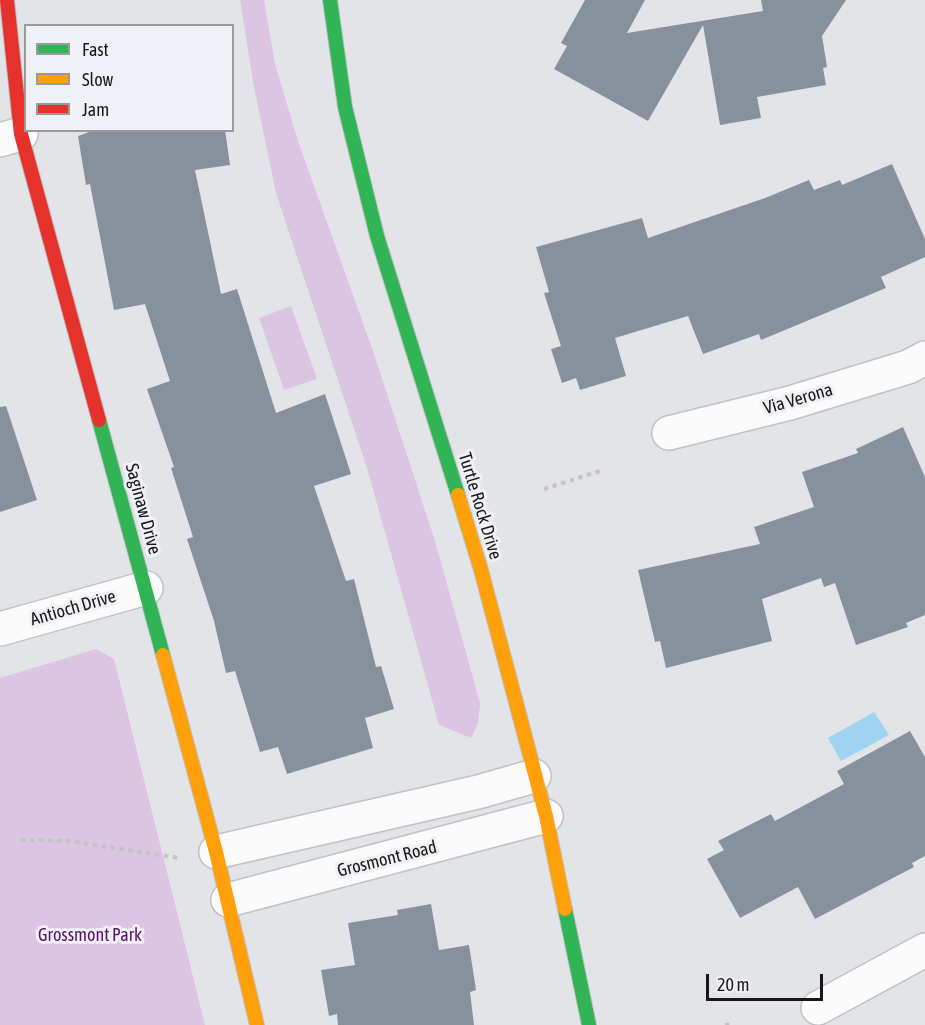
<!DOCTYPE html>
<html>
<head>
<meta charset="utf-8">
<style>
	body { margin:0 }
	#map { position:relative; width:925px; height:1025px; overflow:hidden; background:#e3e4e7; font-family:"Asap Condensed",sans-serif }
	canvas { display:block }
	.legend { position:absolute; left:24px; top:24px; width:210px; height:108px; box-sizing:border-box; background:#f0f1f6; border:2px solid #999a9e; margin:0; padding:8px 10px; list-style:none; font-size:18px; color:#171719 }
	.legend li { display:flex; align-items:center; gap:12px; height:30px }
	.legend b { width:30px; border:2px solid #999a9e }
	.scale { position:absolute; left:706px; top:974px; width:117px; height:27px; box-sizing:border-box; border:3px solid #171719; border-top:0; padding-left:8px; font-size:18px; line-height:21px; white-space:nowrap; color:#171719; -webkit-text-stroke:4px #f0f1f6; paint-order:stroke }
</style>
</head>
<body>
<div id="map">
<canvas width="925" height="1025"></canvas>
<ul class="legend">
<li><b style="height:8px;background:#30b455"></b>Fast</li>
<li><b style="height:8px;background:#ff9f0a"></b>Slow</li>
<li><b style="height:8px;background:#e5322d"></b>Jam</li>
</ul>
<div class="scale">20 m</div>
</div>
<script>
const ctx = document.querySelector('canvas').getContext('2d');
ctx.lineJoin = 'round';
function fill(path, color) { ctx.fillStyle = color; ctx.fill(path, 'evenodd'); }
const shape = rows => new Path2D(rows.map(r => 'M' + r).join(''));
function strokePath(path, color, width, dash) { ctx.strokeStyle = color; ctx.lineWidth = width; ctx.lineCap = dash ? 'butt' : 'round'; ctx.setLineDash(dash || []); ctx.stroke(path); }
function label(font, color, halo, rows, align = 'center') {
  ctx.font = font + ' "Asap Condensed",sans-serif'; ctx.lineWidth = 6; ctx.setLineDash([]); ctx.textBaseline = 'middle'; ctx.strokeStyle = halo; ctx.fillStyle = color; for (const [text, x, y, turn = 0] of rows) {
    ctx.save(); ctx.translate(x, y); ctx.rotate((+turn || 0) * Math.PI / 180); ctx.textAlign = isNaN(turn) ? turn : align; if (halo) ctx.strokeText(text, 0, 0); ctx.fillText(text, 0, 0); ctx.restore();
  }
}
fill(shape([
	[240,0,264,0,275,64,298,141,373,351,435,541,480,703,478,723,471,738,439,725,367,468,276,193,254,87],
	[291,306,317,379,284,390,259,318],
	[96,649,114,659,205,1025,0,1025,0,678]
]), '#dcc4e3');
fill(shape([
	[874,712,889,735,841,761,828,738]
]), '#a0d3f1');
fill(shape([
	[585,0,645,0,627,33,763,11,761,0,846,0,822,36,827,67,823,68,826,85,757,97,761,118,720,125,703,25,648,121,554,69,567,46,561,43],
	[95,130,225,130,230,165,195,170,221,294,237,289,276,413,325,394,351,474,314,486,346,581,354,579,376,667,381,666,394,709,365,718,373,748,287,774,278,747,260,752,235,671,226,673,214,621,187,539,193,537,171,468,174,467,147,389,170,381,145,304,114,310,90,184,86,185,78,136],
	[892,164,925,239,925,257,881,277,886,288,761,340,759,334,703,354,688,316,615,338,626,376,580,390,576,378,562,383,551,349,561,346,544,293,549,292,536,247,642,218,648,238,765,198,809,180,814,190,840,180,842,185],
	[6,406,37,500,0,512,0,407],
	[903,427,925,477,925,615,906,623,908,627,856,645,835,583,824,587,821,578,762,599,772,641,666,668,660,641,655,642,638,570,760,544,754,527,814,507,802,472,858,453,856,449],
	[910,731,925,757,925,856,912,863,914,867,815,919,798,887,740,918,707,859,724,850,718,841,771,814,775,821,844,784,837,771],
	[431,904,439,950,469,945,476,990,470,992,474,1025,338,1025,337,1014,329,1016,321,970,355,965,348,923,398,915,397,910]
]), '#87919e');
const street = shape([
	[0,140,21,134],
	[669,433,790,403,908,367,925,358],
	[0,629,146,588],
	[216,852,478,792,534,776],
	[228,900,546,816],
	[818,1008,925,950]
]);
const fast = shape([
	[330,0,345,107,377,236,458,495],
	[99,420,163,655],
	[565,909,589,1025]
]);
const slow = shape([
	[458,495,481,570,546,816,565,909],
	[163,655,216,852,257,1025]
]);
const jam = shape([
	[7,0,21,134,99,420]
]);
strokePath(street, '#c0c1c3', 36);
strokePath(fast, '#c0c1c3', 16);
strokePath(slow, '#c0c1c3', 16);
strokePath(jam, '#c0c1c3', 16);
strokePath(shape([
	[544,489,603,470],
	[21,840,70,841,179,858],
	[725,1025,732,1024]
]), '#c3c3c3', 4, [4.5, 4.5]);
strokePath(street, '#fbfbfb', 33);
strokePath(fast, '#30b455', 14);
strokePath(slow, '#ff9f0a', 14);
strokePath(jam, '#e5322d', 14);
label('18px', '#171719', '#f0f1f6', [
	["Via Verona",798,399,-16],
	["Turtle Rock Drive",480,506,73],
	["Saginaw Drive",143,509,75],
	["Antioch Drive",73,608,-16],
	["Grosmont Road",387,859,-14]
]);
label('18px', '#590f65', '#f0f1f6', [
	["Grossmont Park",90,935]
]);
</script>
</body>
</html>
